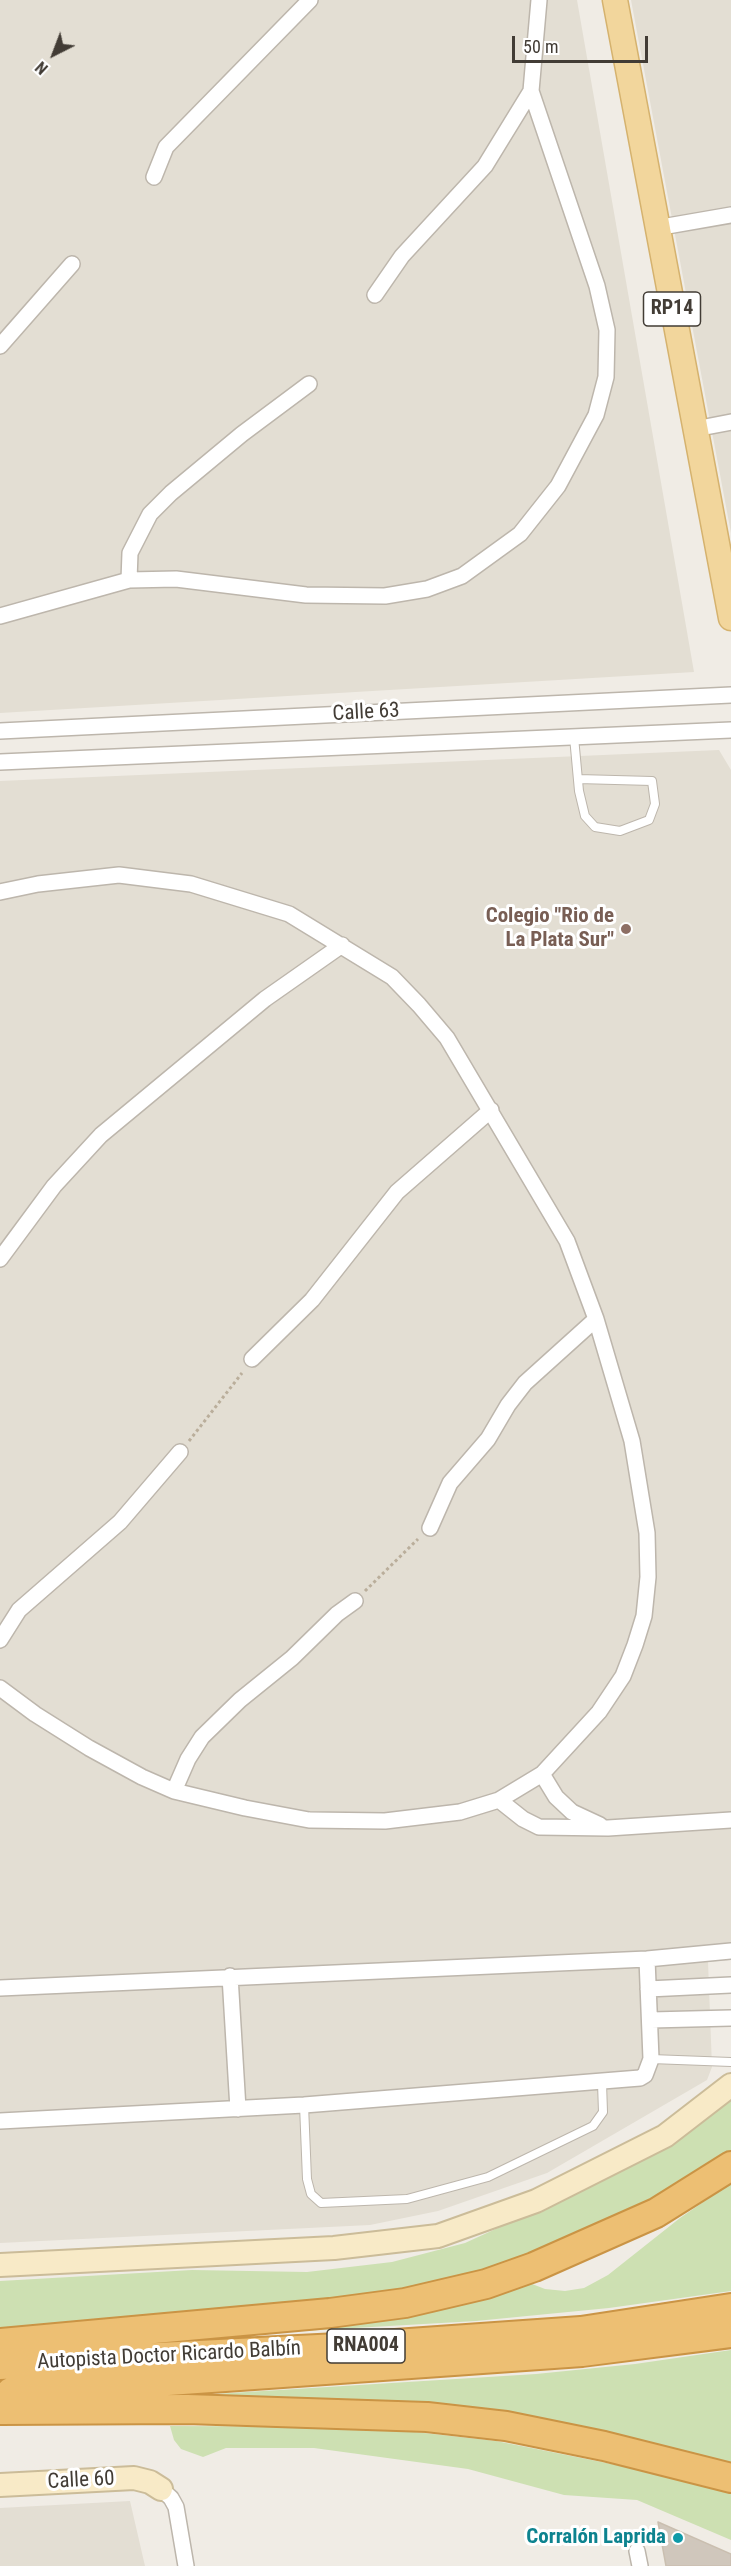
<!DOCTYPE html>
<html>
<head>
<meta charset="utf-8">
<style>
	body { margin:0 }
	#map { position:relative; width:731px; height:2566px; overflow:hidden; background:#f0ece5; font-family:"Roboto Condensed",sans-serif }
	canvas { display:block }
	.north { position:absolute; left:24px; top:24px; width:60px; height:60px; -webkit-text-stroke:4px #fff; paint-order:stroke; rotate:222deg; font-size:16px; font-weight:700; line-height:24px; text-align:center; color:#423c35 }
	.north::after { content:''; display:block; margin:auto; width:21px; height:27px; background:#423c35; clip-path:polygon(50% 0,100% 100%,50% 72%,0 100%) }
	.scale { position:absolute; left:512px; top:36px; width:136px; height:27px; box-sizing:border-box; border:3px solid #423c35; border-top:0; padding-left:8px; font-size:18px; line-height:21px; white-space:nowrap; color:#423c35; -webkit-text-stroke:4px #fff; paint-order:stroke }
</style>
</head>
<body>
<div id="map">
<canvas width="731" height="2566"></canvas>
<div class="north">N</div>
<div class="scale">50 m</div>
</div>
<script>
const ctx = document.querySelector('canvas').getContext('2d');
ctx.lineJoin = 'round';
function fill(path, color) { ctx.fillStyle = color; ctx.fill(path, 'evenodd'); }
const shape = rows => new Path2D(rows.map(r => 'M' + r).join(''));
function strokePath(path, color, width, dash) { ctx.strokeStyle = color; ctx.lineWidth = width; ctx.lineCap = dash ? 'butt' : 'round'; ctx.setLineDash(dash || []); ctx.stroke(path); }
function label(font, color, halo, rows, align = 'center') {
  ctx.font = font + ' "Roboto Condensed",sans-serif'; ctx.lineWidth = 6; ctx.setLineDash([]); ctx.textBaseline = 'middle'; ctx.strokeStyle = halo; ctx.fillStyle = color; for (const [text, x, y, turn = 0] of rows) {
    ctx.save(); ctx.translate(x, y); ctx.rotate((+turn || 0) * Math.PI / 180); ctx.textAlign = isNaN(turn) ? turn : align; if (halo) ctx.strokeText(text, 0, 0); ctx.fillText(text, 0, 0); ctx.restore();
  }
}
fill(shape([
	[0,0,577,0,694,672,0,713],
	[631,0,731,0,731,533],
	[719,750,731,770,731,1960,708,1962,712,2067,707,2080,547,2173,438,2211,370,2225,0,2243,0,781],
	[130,2501,145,2566,0,2566,0,2508]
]), '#e3ded3');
fill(shape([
	[731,2098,731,2151,695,2178,632,2213,507,2267,399,2296,0,2332,0,2281,192,2270,307,2272,392,2262,465,2243,618,2173,675,2140],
	[731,2183,731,2291,609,2308,476,2321,215,2336,527,2282,545,2289,565,2291,584,2288,608,2275,680,2218],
	[731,2350,731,2468,216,2401,215,2394,536,2374,635,2364],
	[170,2426,370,2427,496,2441,677,2477,731,2492,731,2540,637,2500,564,2495,468,2469,314,2448,226,2448,203,2457,181,2449,174,2440]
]), '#cde0b2');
const building = shape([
	[658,2522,731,2554,731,2566,666,2566,658,2522]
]);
fill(building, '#d0c7bc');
strokePath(building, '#cabfb0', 1.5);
const lane = shape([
	[574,737,579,791,585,816,595,827,620,831,649,820,655,804,652,781,578,779],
	[651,2059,731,2062],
	[304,2105,307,2179,311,2194,321,2203,407,2199,488,2177,593,2126,603,2112,602,2083]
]);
const street = shape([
	[154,177,166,147,310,0],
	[656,228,731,215],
	[375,295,402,256,485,166,531,91],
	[0,346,72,264],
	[695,429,731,422],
	[129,580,130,553,150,514,171,493,242,434,309,384],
	[0,616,129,580,176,579,306,595,385,596,427,589,462,576,520,534,558,486,596,415,606,377,607,330,597,286,531,91,539,0],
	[0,731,731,695],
	[0,762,731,730],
	[0,892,38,884,119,875,191,884,289,914,392,977,419,1005,447,1038,567,1241,596,1319,632,1441,647,1533,648,1577,644,1616,635,1645,623,1676,599,1712,542,1774,499,1800,460,1812,385,1821,309,1820,245,1808,174,1791,142,1777,89,1748,35,1714,0,1688],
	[0,1259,54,1186,101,1135,265,999,342,945],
	[252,1359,312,1300,397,1192,491,1110],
	[430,1528,450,1483,488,1439,508,1405,525,1383,596,1319],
	[0,1640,19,1610,120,1522,180,1452],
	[542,1774,556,1797,572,1812,600,1825],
	[174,1791,188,1759,202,1737,240,1700,292,1658,337,1614,355,1601],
	[499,1800,523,1819,539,1827,608,1828,731,1820],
	[230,1976,238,2109],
	[0,1988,647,1959,731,1951],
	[648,1989,731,1985],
	[651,2020,731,2018],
	[0,2121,304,2105,640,2078,645,2075,651,2059,647,1959],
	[161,2489,171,2498,176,2507,186,2566],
	[637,2551,640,2566]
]);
const secondary = shape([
	[0,2265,334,2248,438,2236,536,2201,665,2136,731,2085],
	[0,2485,134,2478,150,2482,161,2489]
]);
const primary = shape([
	[615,0,731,618]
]);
const highway = shape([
	[0,2343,330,2313,405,2303,486,2284,534,2267,656,2213,731,2166],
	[0,2365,338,2348,581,2331,731,2308],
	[11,2392,582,2352,731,2333],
	[0,2410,187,2409,427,2417,506,2426,604,2446,731,2478]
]);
strokePath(lane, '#bdb6ac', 10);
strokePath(street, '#bdb6ac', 18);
strokePath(secondary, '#cbbc99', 26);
strokePath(primary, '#d5b26e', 27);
strokePath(highway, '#ca9445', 32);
strokePath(shape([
	[189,1441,242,1373],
	[365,1591,418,1539]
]), '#baae9b', 3, [3, 3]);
strokePath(lane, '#fff', 8);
strokePath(street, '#fff', 15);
strokePath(secondary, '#f8eac7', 22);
strokePath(primary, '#f2d69c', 24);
strokePath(highway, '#edbf73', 28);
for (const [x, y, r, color] of [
	[626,929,6,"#8d6e63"],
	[678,2538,6,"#0f9aa8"]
]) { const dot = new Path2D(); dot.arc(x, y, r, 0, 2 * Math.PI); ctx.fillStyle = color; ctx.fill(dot); strokePath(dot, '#fff', 2); }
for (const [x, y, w] of [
	[672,309,57],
	[366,2346,78]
]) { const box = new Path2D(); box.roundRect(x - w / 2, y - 17, w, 34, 4.5); ctx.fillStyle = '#fff'; ctx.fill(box); strokePath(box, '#423c35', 1.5); }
label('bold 20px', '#423c35', null, [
	["RP14",672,309],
	["RNA004",366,2346]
]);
label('21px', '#423c35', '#fff', [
	["Calle 63",366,713,-3],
	["Autopista Doctor Ricardo Balbín",169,2356,-3],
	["Calle 60",81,2481,-3]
]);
label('bold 21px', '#785e54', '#fff', [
	["Colegio \"Rio de",614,917],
	["La Plata Sur\"",614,941]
], 'right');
label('bold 21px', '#0d838f', '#fff', [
	["Corralón Laprida",666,2538]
], 'right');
</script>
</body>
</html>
